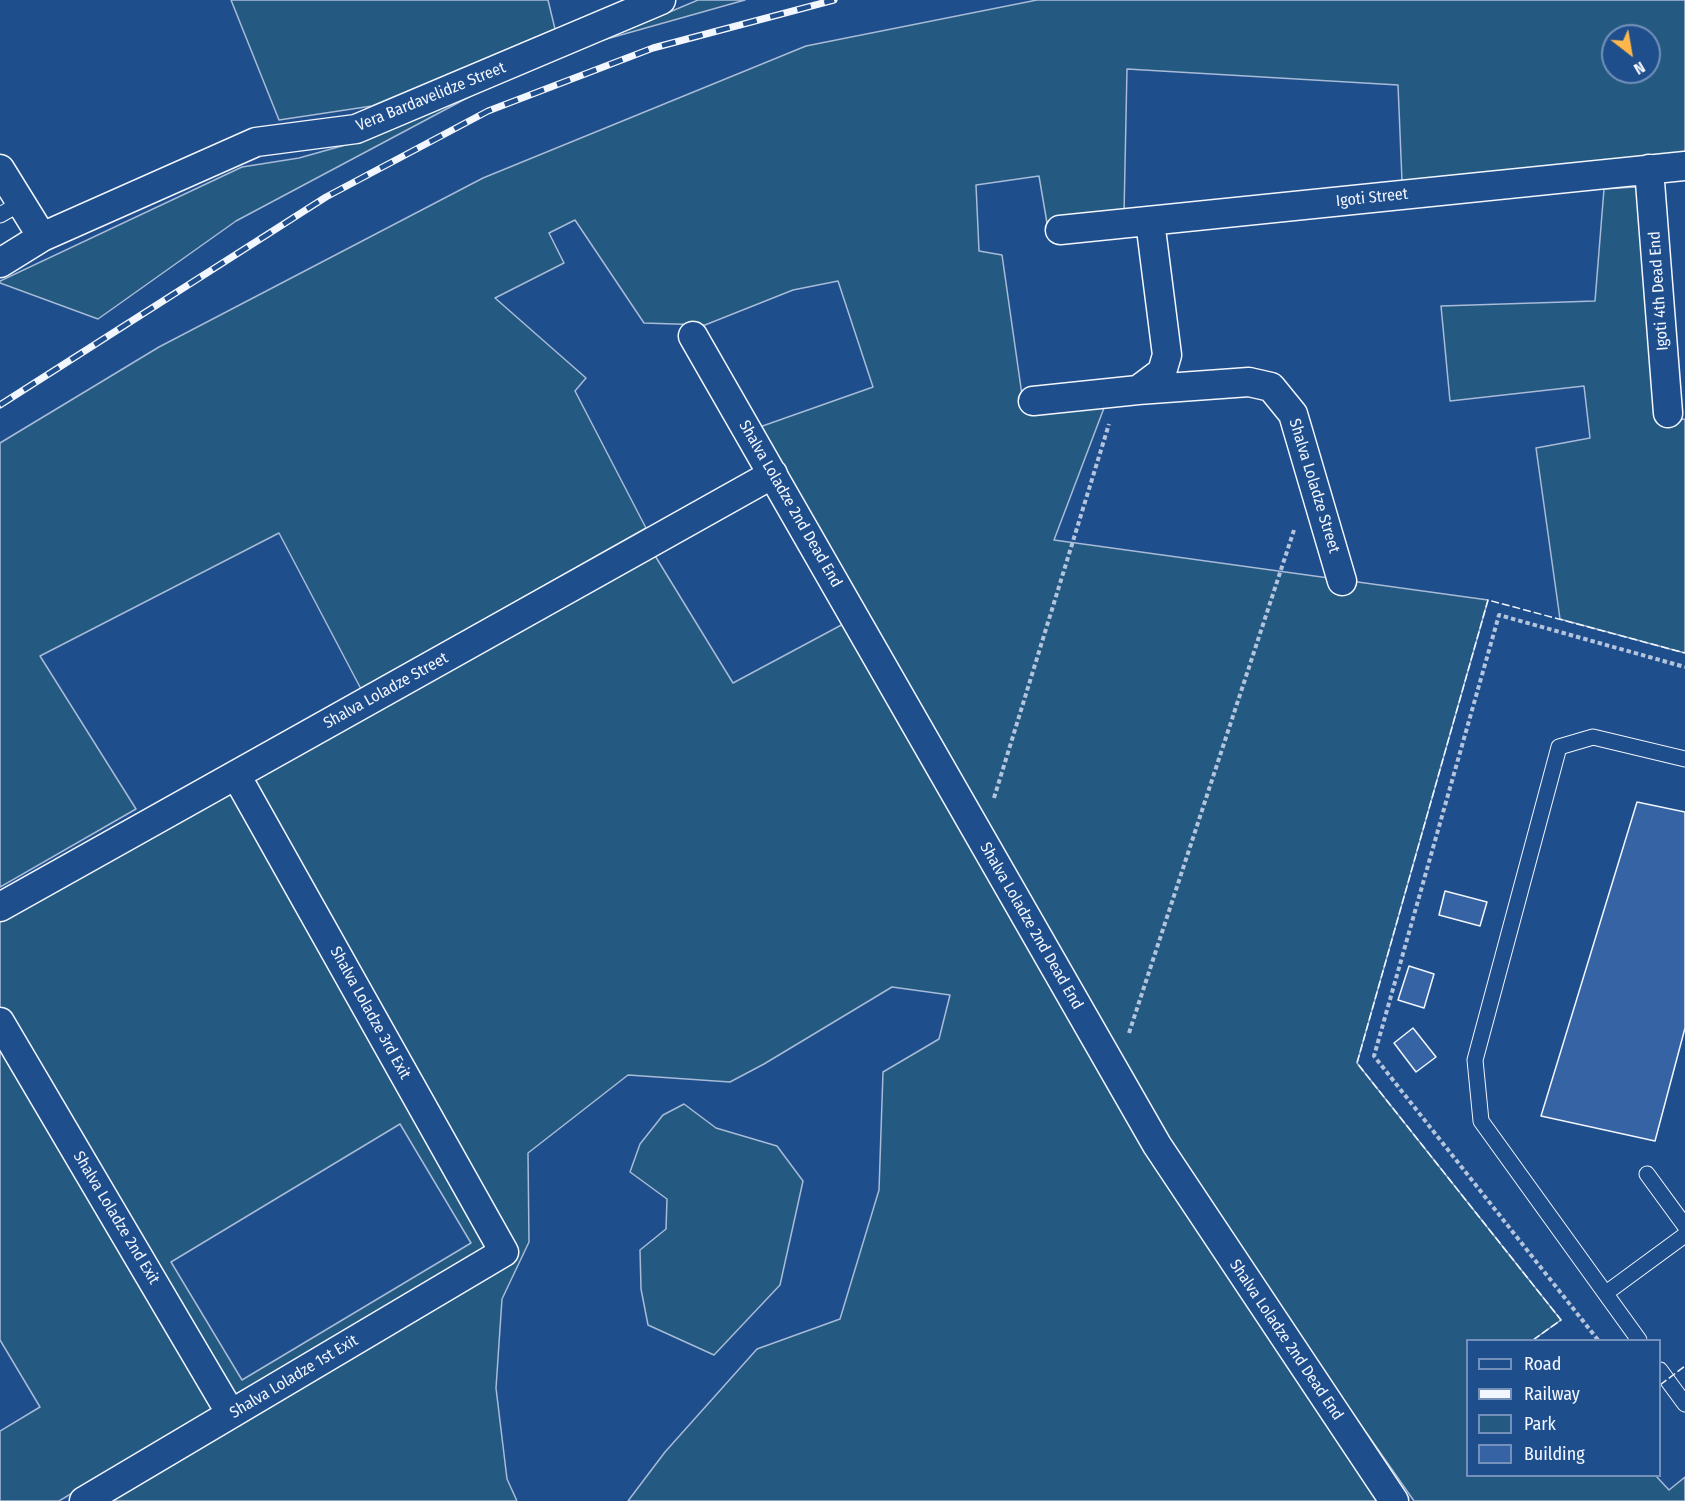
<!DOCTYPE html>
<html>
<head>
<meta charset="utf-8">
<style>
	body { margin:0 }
	#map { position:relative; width:1685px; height:1501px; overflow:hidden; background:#1f4e8c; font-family:"Fira Sans Condensed",sans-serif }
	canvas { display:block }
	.legend { position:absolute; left:1466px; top:1339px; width:195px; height:138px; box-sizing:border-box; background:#1f4e8c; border:2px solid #7391ba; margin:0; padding:8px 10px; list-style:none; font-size:18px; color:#f2f6ff }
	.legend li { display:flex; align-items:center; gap:12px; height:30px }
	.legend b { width:30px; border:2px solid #7391ba }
	.north { position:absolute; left:1601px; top:24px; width:60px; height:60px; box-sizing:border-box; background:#1f4e8c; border:2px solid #7391ba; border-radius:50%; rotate:149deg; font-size:16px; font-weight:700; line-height:24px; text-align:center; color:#f2f6ff }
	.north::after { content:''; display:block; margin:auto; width:21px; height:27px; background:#ffb74d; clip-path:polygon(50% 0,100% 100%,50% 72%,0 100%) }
</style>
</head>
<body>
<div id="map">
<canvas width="1685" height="1501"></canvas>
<ul class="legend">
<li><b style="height:8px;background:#1f4e8c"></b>Road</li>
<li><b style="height:8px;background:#f2f6ff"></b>Railway</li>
<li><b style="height:16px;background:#245a82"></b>Park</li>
<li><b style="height:16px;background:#3563a3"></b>Building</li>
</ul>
<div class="north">N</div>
</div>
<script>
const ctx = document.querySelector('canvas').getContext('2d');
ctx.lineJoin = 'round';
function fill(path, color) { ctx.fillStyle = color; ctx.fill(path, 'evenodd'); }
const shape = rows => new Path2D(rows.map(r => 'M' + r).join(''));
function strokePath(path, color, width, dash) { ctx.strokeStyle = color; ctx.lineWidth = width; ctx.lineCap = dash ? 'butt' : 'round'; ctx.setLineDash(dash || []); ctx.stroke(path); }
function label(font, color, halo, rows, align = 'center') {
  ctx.font = font + ' "Fira Sans Condensed",sans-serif'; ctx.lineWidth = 4.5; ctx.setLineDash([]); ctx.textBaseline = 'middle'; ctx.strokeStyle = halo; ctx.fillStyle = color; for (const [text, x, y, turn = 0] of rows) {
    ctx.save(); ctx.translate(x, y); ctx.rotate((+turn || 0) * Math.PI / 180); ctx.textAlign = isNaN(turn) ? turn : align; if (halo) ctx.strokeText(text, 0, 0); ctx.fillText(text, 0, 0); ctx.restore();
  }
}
const green = shape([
	[231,0,548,0,555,29,372,106,279,120,231,0],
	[698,0,745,0,603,40,698,0],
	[1037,0,1685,0,1685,153,1402,181,1398,85,1127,69,1124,214,1047,223,1039,176,976,185,979,251,1002,255,1024,409,1107,400,1054,540,1488,600,1357,1063,1561,1320,1533,1340,1468,1340,1468,1476,1656,1476,1669,1490,1685,1477,1685,1501,1414,1501,1167,1147,754,429,873,387,838,281,793,290,705,325,644,323,575,220,549,233,564,263,495,298,586,378,575,391,646,528,361,689,279,533,40,656,136,809,0,887,0,443,159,347,483,178,806,46,1037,0],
	[1613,36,1649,36,1649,72,1613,72,1613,36],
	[484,89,236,221,98,319,0,283,0,281,242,167,299,158,356,142,484,89],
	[1635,187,1644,199,1662,422,1685,419,1685,653,1560,619,1536,448,1590,438,1584,386,1450,401,1441,306,1595,301,1604,189,1635,187],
	[654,554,733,683,847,622,1379,1501,628,1501,665,1452,757,1349,840,1319,879,1190,883,1072,939,1039,950,995,892,987,764,1064,730,1082,628,1075,528,1153,529,1242,502,1299,496,1388,507,1479,517,1501,96,1501,515,1253,249,780,654,554],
	[234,787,489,1247,233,1400,0,1009,0,915,234,787],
	[400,1124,471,1243,242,1380,171,1262,400,1124],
	[0,1036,217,1407,59,1501,0,1501,0,1431,40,1407,0,1340,0,1036],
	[684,1104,716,1128,777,1146,803,1181,780,1285,714,1355,648,1325,641,1289,640,1250,666,1229,667,1199,630,1172,640,1144,663,1115,684,1104]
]);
fill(green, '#245a82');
strokePath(green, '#a8bbd7', 1.5);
const building = shape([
	[1637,802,1685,812,1685,1028,1655,1141,1541,1116,1637,802],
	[1445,891,1487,902,1480,926,1439,915,1445,891],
	[1409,966,1434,974,1424,1008,1398,1000,1409,966],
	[1413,1028,1436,1057,1416,1072,1394,1043,1413,1028]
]);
fill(building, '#3563a3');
strokePath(building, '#f2f6ff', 1.5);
const service = shape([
	[0,215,21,203],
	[1647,1174,1685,1226],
	[1606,1293,1685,1235],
	[1639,1340,1481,1121,1475,1060,1559,747,1593,737,1685,759],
	[1660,1370,1685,1404]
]);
const minor = shape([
	[0,169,42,237],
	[1649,169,1668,413],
	[1060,230,1685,166],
	[0,263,42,237,256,142,356,129,661,0],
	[693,336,1157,1145,1394,1501],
	[1138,390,1249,382,1271,387,1293,414,1342,581],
	[1033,401,1138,390,1162,372,1167,355,1150,221],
	[0,907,773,474],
	[0,1022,231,1414],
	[84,1501,504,1252,236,775]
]);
strokePath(service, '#f2f6ff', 17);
strokePath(minor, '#f2f6ff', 31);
strokePath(shape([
	[994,798,1109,424],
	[1129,1033,1294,530],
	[1598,1340,1374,1056,1499,615,1685,667]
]), '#b3c4dc', 4, [4.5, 3]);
strokePath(service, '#1f4e8c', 15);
strokePath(minor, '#1f4e8c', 28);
const rail = shape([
	[0,405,326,197,488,111,653,48,834,0]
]);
strokePath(rail, '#f2f6ff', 7);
strokePath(rail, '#1f4e8c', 4.5, [14]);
strokePath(shape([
	[1533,1340,1561,1320,1357,1063,1488,600,1685,653],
	[1660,1385,1685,1366]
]), '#f2f6ff', 1.5, [8, 3]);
label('16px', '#f2f6ff', '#1f4e8c', [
	["Vera Bardavelidze Street",431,97,-22],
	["Igoti Street",1372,198,-6],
	["Igoti 4th Dead End",1659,291,-94],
	["Shalva Loladze Street",1314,486,73],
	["Shalva Loladze 2nd Dead End",790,504,60],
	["Shalva Loladze Street",386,691,-29],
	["Shalva Loladze 2nd Dead End",1031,926,60],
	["Shalva Loladze 3rd Exit",370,1013,61],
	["Shalva Loladze 2nd Exit",116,1218,59],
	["Shalva Loladze 2nd Dead End",1286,1340,56],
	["Shalva Loladze 1st Exit",294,1377,-31]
]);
</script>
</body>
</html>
